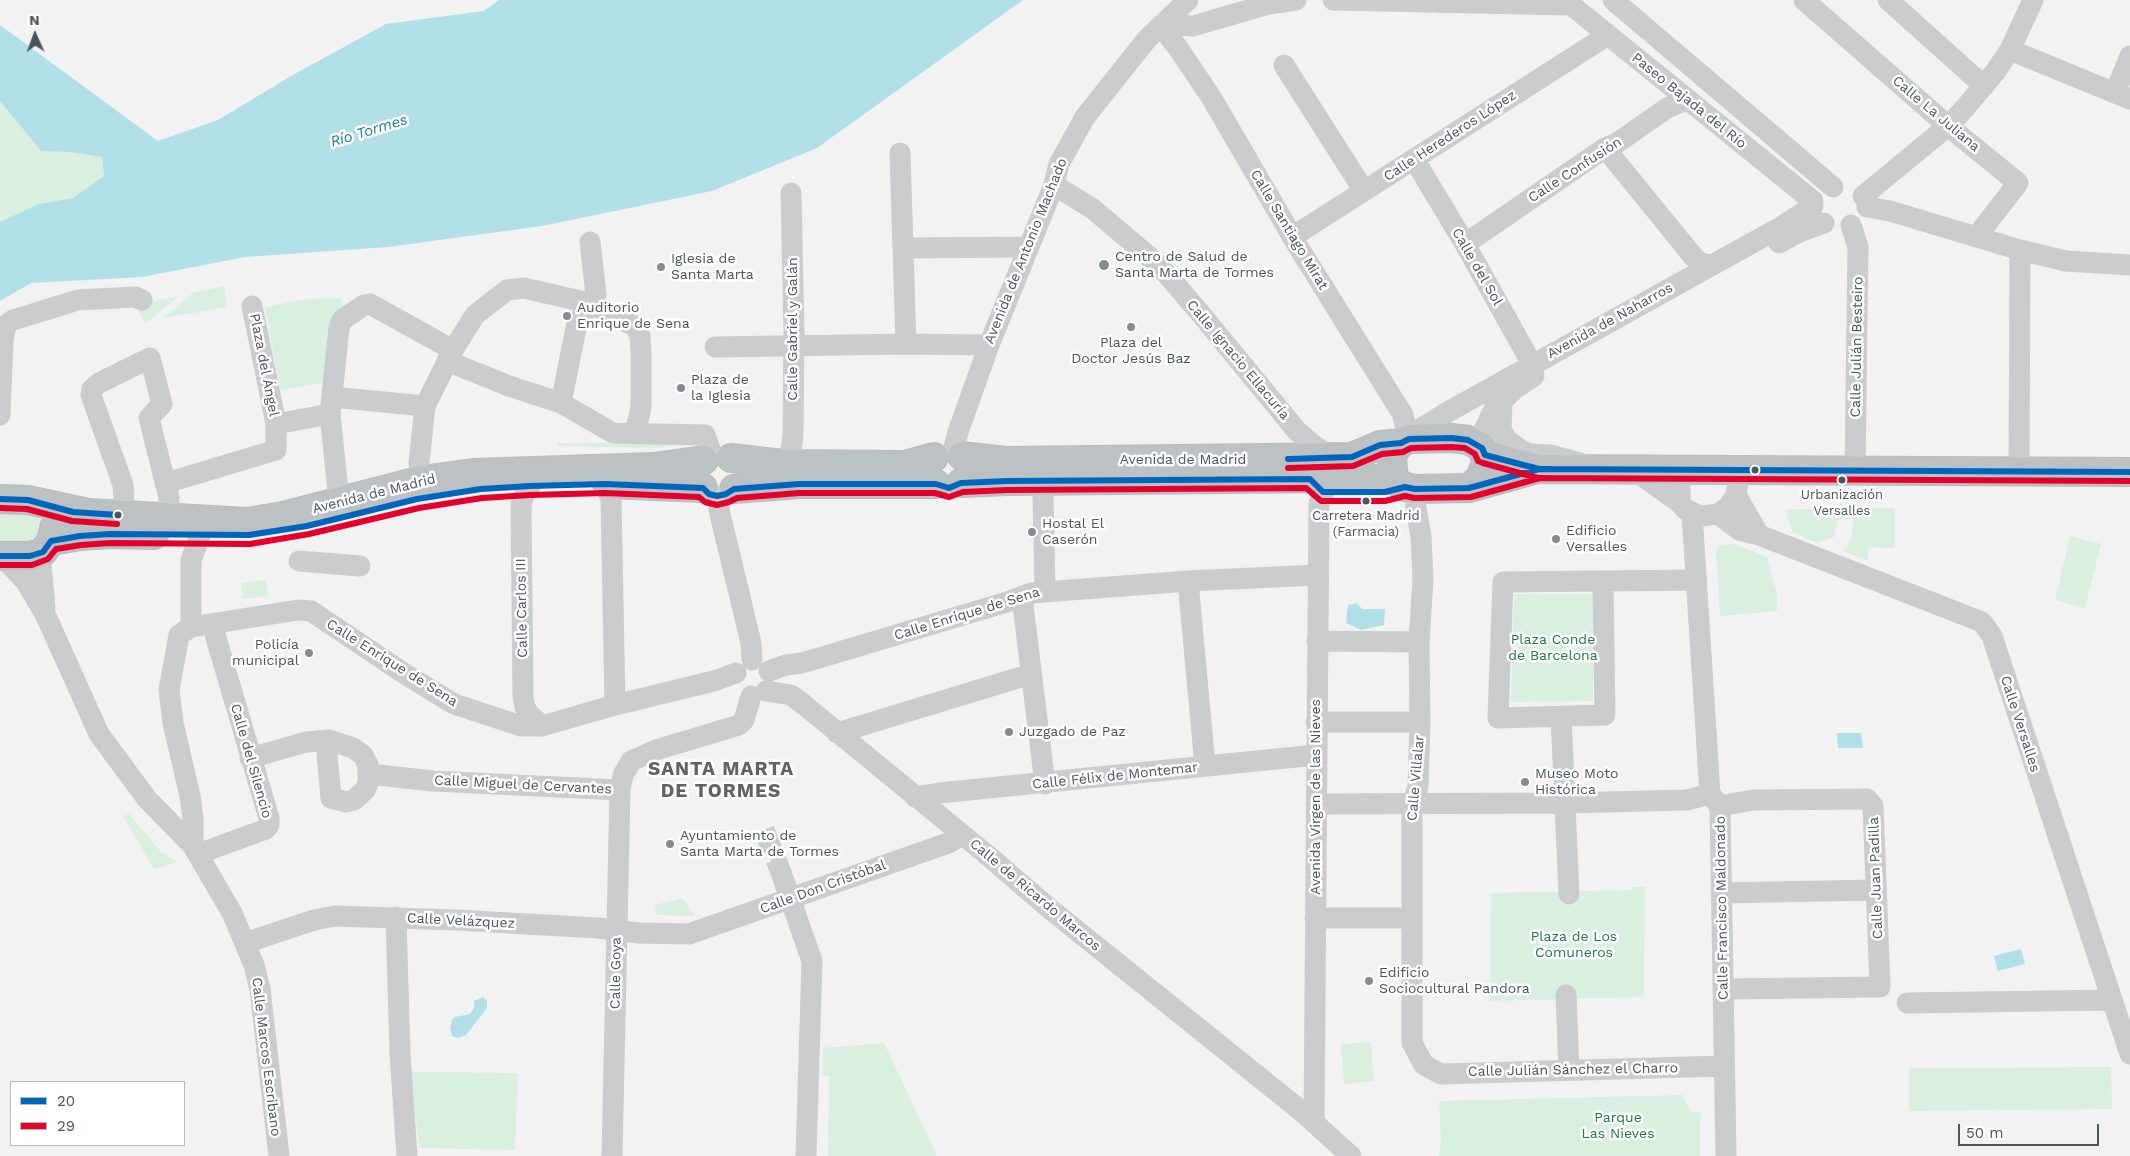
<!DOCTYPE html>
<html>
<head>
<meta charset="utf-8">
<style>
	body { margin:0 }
	#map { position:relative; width:2130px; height:1156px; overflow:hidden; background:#f2f2f2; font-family:"Work Sans",sans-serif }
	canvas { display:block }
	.legend { position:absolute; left:10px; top:1081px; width:175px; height:65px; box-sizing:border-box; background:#fff; border:1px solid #b7bbbe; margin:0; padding:6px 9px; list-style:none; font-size:15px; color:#4a555d }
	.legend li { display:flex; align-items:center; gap:10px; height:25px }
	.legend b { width:25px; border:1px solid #b7bbbe }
	.north { position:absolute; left:10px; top:10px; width:50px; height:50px; -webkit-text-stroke:4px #fff; paint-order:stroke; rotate:358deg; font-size:14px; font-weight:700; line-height:20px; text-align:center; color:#4a555d }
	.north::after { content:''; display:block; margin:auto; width:18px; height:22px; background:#4a555d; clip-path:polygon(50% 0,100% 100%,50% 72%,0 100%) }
	.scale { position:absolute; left:1958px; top:1124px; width:141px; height:22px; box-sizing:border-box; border:2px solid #4a555d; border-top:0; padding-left:6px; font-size:15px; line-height:18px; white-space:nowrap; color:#4a555d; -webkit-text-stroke:4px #fff; paint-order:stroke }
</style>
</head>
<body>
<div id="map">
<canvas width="2130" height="1156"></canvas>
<ul class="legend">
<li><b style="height:6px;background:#0065bd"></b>20</li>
<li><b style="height:6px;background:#e4002b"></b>29</li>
</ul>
<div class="north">N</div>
<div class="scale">50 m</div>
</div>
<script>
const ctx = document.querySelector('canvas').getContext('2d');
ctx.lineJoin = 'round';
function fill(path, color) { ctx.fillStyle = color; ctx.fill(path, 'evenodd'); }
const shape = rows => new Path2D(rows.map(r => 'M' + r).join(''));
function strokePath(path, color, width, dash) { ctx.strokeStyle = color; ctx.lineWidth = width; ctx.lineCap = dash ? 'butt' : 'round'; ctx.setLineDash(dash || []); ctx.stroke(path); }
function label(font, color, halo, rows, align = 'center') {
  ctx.font = font + ' "Work Sans",sans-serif'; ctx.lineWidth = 5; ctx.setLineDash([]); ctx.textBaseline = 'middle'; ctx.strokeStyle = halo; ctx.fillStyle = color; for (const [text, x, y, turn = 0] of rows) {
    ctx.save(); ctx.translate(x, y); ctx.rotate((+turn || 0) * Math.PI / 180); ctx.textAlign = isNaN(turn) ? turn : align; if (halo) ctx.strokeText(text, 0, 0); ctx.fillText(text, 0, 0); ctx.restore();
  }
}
fill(shape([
	[0,101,41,151,68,152,103,157,104,176,73,198,38,204,0,222],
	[224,286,227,307,163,318,193,293],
	[179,296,145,324,136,305],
	[340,298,345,309,323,383,280,390,265,307,308,299],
	[693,440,673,446,652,448,558,446,558,443,656,443],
	[1895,508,1895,548,1868,547,1868,560,1842,551,1849,544,1852,534,1853,519,1838,520,1834,537,1818,543,1793,533,1787,516,1787,509],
	[0,512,33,514,40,520,43,529,35,543,0,544],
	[2070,536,2101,544,2085,608,2055,600],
	[1734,544,1767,557,1777,595,1777,611,1720,616,1716,550,1719,545],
	[266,580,268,596,243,599,241,583],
	[1514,594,1593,594,1593,701,1511,702],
	[129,814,162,853,177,862,154,869,123,816],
	[1633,887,1645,887,1644,997,1490,1001,1491,893,1633,890],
	[682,898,695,916,656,915,655,905],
	[1371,1042,1374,1081,1344,1084,1341,1044],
	[884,1043,937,1156,828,1156,829,1076,822,1076,823,1048],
	[2111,1067,2112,1109,1909,1111,1909,1068],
	[411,1072,518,1073,515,1150,419,1148],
	[1683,1095,1690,1112,1702,1112,1700,1121,1700,1156,1439,1156,1441,1144,1439,1101]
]), '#d9efe0');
fill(shape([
	[499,0,1023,0,817,148,712,191,542,226,388,247,245,257,142,277,31,283,0,301,0,222,38,204,73,198,104,176,102,157,69,152,41,151,0,101,0,25,158,141,218,120,291,76,386,24,484,11],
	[1357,603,1362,609,1385,609,1384,625,1361,630,1346,623,1348,605],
	[1837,733,1861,733,1863,748,1838,748],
	[2021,949,2025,964,1998,971,1994,956],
	[483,997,487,1001,487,1008,466,1035,458,1038,452,1036,450,1028,452,1020,455,1017,470,1014,474,1008,474,1001]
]), '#b1e0e9');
strokePath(shape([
	[764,830,779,867]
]), '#c8cbcd', 21, [21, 11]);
const highway = shape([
	[1485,455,1539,469,2130,472],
	[962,456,1005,461,1352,457,1380,445,1401,443],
	[731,458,782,464,905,465,934,457],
	[961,483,1007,481,1338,478,1394,480],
	[607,484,703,488],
	[1469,488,1480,478,1485,466,1486,459,1482,448,1468,440,1452,438,1409,439,1401,443,1394,451,1392,459,1394,480,1405,487,1415,489,1469,488,1537,469],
	[734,489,799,484,936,484],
	[0,499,28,500,88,513,247,522,283,516,422,480,473,473,654,467,704,460],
	[51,541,80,536,110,534,154,535],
	[0,556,30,556,43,552,51,541,55,525]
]);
strokePath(highway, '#b7bcc0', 30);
strokePath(shape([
	[1333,0,1571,5],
	[1565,0,1813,201],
	[1613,0,1833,187],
	[1804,0,1948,126,2018,183,1977,236],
	[1888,0,1984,86],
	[1164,24,1193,26,1269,4,1296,0],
	[1161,26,1178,48,1211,97,1299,248,1403,415,1408,439],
	[2010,50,2130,99],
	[1284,65,1364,191],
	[2115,93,2130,56],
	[1605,148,1692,255,1700,263,1712,265],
	[900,153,906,344],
	[1414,159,1465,244,1532,364,1534,376],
	[1054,185,1093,209,1146,254,1164,271,1200,313,1297,431,1312,444,1333,458],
	[1863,196,1948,126,1965,108,1995,72,2010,50,2033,0],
	[1867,207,1890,211,2020,250,2066,261,2130,265],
	[1851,225,1858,247,1855,470],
	[1292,237,1608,35],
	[1779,243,1799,232,1824,223],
	[1465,244,1605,148,1617,143,1667,108,1686,100],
	[903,248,1027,247],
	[252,306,276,424,330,414,339,328,342,320,364,305,370,304,453,350],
	[715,347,906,344,989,345],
	[447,361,509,386,561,403,613,433,705,435,712,455],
	[332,397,425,406],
	[561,403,577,323,596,295,590,242],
	[1502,403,1501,429,1507,440,1521,450,1530,454,1550,455,1580,463],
	[330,414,339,501],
	[0,415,3,340,6,325,13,320,78,300,135,297,142,300],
	[1409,439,1417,431,1446,413,1779,228,1813,206],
	[1482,448,1484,430,1494,409,1516,388,1533,377],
	[953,451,958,432,989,345,1054,185,1059,164,1085,117,1147,39,1188,0],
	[782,464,791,450,793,436,794,333,791,193],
	[1631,468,1680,503],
	[1682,469,1680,478,1680,503,1685,509,1701,516,1718,514,1728,507,1736,495,1740,469],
	[2019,471,2020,250],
	[422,480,419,463,425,406,453,350,475,315,507,290,524,288,589,303,636,327,640,336,641,351,641,407,635,434],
	[1037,481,1043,495,1045,591],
	[166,483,276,450,276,424],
	[605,484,611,499,615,705],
	[530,486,524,495,521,505,523,698,525,707,529,714,542,726],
	[1415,489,1416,507,1421,537,1423,579,1419,642,1420,722,1418,787,1412,804,1412,1043,1424,1065,1441,1074,1724,1066],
	[1736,495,1759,535],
	[717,496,720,514,751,643,752,660],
	[1692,514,1710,794,1720,806,1726,1156],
	[1718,514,1739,530,1759,535,1982,622,1992,636,2130,1054],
	[125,516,123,485,91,395,92,389,99,383,150,358,162,404,149,418,169,498,167,519],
	[40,553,45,608],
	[2,556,26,582,46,616,99,734,147,799,193,846,232,913,254,965,260,989,279,1156],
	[299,561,360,566],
	[1188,581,1205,766],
	[1603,582,1605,715,1498,718,1503,582,1697,580],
	[1022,597,1045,784],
	[191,627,191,560,200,536],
	[1317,641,1419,642],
	[769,671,786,665,802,663,1007,602,1031,593,1188,581,1318,575],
	[766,691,791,695,803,704,985,853,1050,909,1300,1110,1351,1156],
	[1561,716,1569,894],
	[1316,722,1420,722],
	[837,733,1031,674],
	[329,740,353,748,363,755,368,765,368,783,365,790,354,800,346,802,331,798,327,754,329,740],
	[250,758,306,742,329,740],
	[369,774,433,781,620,790],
	[915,797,939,793,1316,755],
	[1316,804,1565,803,1687,800,1710,794],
	[1720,806,1753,800,1867,799,1873,806,1880,987,1723,989],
	[193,846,193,818,190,796,173,723,169,690,179,635,191,627,298,610,311,611,405,674,454,704,521,726,542,726,615,705,714,681,736,673],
	[198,854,266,829,269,825,269,818,212,624],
	[779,867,812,961,806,1156],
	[1721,893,1876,890],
	[396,917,400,1054,407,1156],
	[1315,918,1411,918],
	[245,943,314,920,335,916,456,920,598,928,639,933,689,934,951,842,962,834],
	[1566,995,1569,1070],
	[1907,1003,2112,1000],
	[1314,1123,1319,504,1323,492,1338,478],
	[612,1156,620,790,623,775,631,761,656,750,739,725,744,720,751,696]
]), '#cacccd', 21);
strokePath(highway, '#bcc1c4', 28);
strokePath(shape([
	[1288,459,1352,457,1380,445,1401,443,1409,439,1452,438,1468,440,1482,448,1485,455,1539,469,1551,469],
	[0,499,28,500,73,512,118,515],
	[0,556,30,556,43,552,51,541,80,536,110,534,249,535,307,526,417,499,481,489,530,486,605,484,703,488,709,494,717,496,726,494,734,489,799,484,936,484,949,488,961,483,1007,481,1310,479,1323,492,1385,492,1405,487,1415,489,1469,488,1539,469,2130,472]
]), '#0065bd', 6);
strokePath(shape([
	[1288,468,1353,466,1382,454,1403,452,1411,448,1452,447,1465,448,1475,454,1478,461,1483,463,1538,478,1551,478],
	[0,508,27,509,72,521,117,524],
	[0,565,32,565,48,559,56,549,81,545,110,543,250,544,309,534,419,508,482,498,530,495,605,493,699,497,705,502,717,505,729,502,737,498,799,493,935,493,949,497,963,492,1007,490,1306,488,1321,501,1385,501,1405,496,1415,498,1471,497,1540,478,2130,481]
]), '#e4002b', 6);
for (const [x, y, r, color] of [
	[1104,265,6,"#858c91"],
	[661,267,5,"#858c91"],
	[567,316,5,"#858c91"],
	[1131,327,5,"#858c91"],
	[681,388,5,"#858c91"],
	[1755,470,4.5,"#4a555d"],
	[1842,480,4.5,"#4a555d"],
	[1366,501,4.5,"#4a555d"],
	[118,515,4.5,"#4a555d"],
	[1032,532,5,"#858c91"],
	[1556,539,5,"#858c91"],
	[309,653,5,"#858c91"],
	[1009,732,5,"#858c91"],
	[1525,782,5,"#858c91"],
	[670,844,5,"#858c91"],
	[1369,981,5,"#858c91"]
]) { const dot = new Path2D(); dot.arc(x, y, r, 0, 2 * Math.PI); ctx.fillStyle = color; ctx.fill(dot); strokePath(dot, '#fff', 2); }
label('13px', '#4a555d', '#fff', [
	["Urbanización",1842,495],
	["Versalles",1842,511],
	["Carretera Madrid",1366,516],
	["(Farmacia)",1366,532]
]);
label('14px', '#4a555d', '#fff', [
	["Paseo Bajada del Río",1689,101,39],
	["Calle La Juliana",1936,114,40],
	["Calle Herederos López",1450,136,-33],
	["Calle Confusión",1575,170,-33],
	["Calle Santiago Mirat",1289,230,59],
	["Avenida de Antonio Machado",1026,251,-68],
	["Calle del Sol",1477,267,60],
	["Avenida de Naharros",1610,321,-29],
	["Calle Gabriel y Galán",793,329,-90],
	["Calle Julián Besteiro",1857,347,-89],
	["Calle Ignacio Ellacuría",1238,360,50],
	["Plaza del Ángel",264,365,79],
	["Avenida de Madrid",1183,460],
	["Avenida de Madrid",374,494,-14],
	["Calle Carlos III",522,608,-91],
	["Calle Enrique de Sena",967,614,-17],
	["Calle Enrique de Sena",392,663,32],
	["Calle Versalles",2020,724,72],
	["Calle del Silencio",251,761,74],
	["Calle Félix de Montemar",1115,776,-6],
	["Calle Villalar",1416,778,-85],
	["Calle Miguel de Cervantes",523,785,3],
	["Avenida Virgen de las Nieves",1316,797,-90],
	["Calle Juan Padilla",1876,878,-92],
	["Calle Don Cristóbal",823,887,-20],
	["Calle de Ricardo Marcos",1035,895,40],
	["Calle Francisco Maldonado",1722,908,-91],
	["Calle Velázquez",461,921,3],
	["Calle Goya",616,973,-89],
	["Calle Marcos Escribano",266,1057,83],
	["Calle Julián Sánchez el Charro",1573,1070,-1]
]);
label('14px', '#4a555d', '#fff', [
	["Centro de Salud de",1115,257],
	["Santa Marta de Tormes",1115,273],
	["Iglesia de",671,259],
	["Santa Marta",671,275],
	["Auditorio",577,308],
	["Enrique de Sena",577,324],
	["Plaza del",1131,343,"center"],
	["Doctor Jesús Baz",1131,359,"center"],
	["Plaza de",691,380],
	["la Iglesia",691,396],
	["Hostal El",1042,524],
	["Caserón",1042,540],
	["Edificio",1566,531],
	["Versalles",1566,547],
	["Policía",299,645,"right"],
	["municipal",299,661,"right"],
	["Juzgado de Paz",1019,732],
	["Museo Moto",1535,774],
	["Histórica",1535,790],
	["Ayuntamiento de",680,836],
	["Santa Marta de Tormes",680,852],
	["Edificio",1379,973],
	["Sociocultural Pandora",1379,989]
], 'left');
label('14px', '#1f7a48', '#fff', [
	["Plaza Conde",1553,640],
	["de Barcelona",1553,656],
	["Plaza de Los",1574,937],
	["Comuneros",1574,953],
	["Parque",1618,1118],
	["Las Nieves",1618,1134]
]);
label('italic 15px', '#178093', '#fff', [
	["Río Tormes",369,131,-17]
]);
ctx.letterSpacing = '1px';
label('bold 19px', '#5e6165', '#fff', [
	["SANTA MARTA",721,769],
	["DE TORMES",721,791]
]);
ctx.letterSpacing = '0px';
</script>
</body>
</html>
